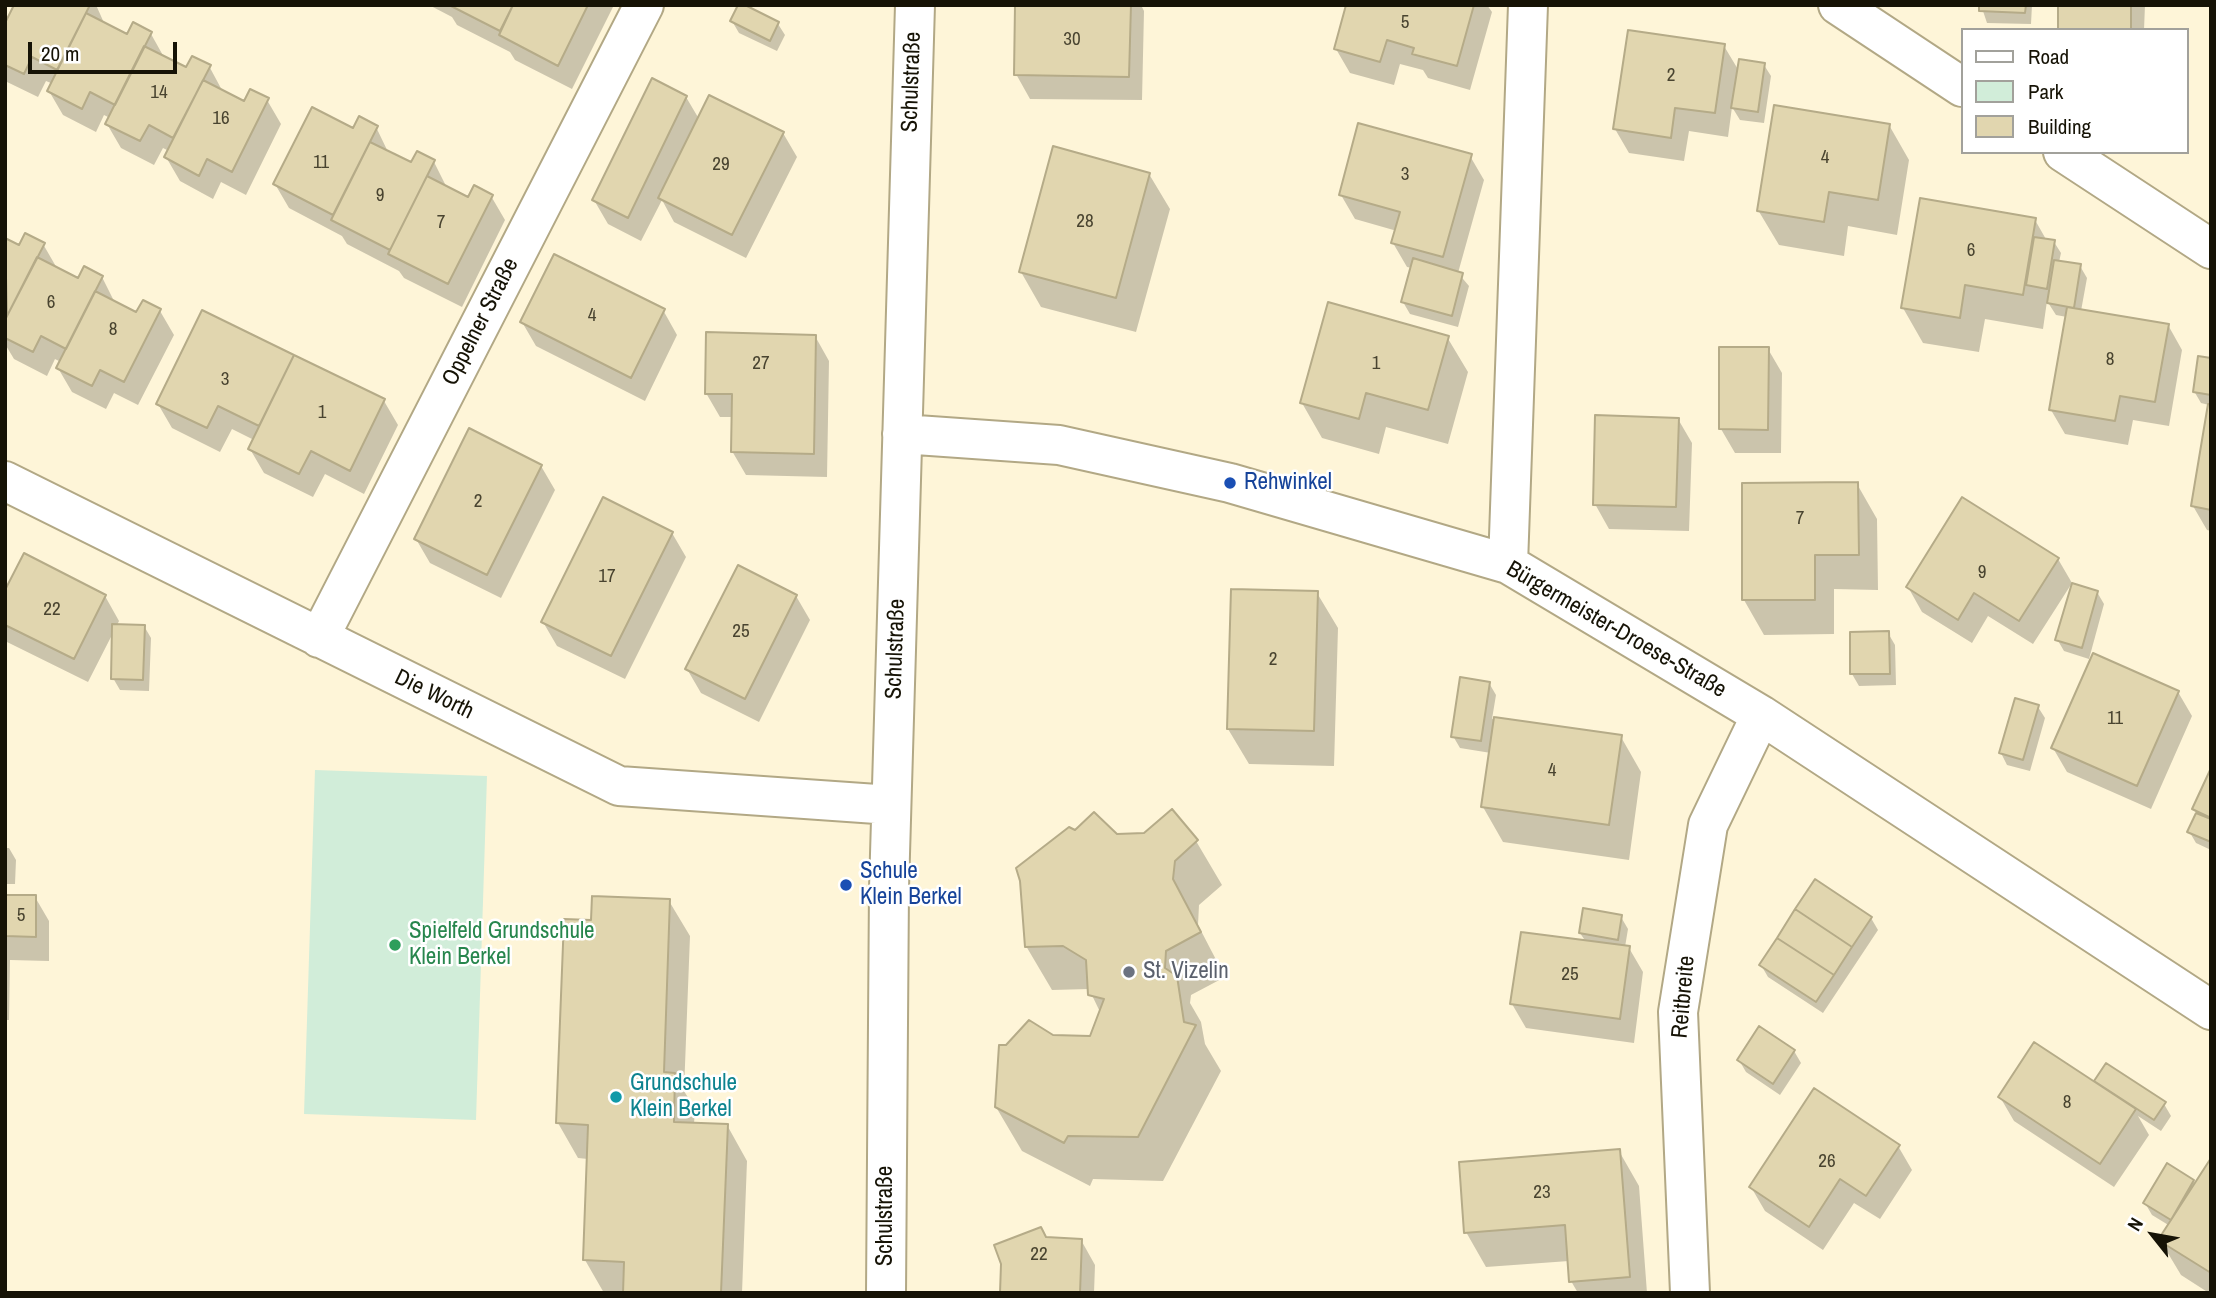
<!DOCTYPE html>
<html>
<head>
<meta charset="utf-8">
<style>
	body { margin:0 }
	#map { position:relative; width:2216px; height:1298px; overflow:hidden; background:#fef5d8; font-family:"Archivo Narrow",sans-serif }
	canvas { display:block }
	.frame { position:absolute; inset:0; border:7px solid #161306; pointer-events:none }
	.legend { position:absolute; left:1961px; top:28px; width:228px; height:126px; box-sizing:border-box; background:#fff; border:2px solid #a2a19b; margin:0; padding:9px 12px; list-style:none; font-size:21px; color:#161306 }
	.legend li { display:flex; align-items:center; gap:14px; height:35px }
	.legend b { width:35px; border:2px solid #a2a19b }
	.north { position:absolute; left:2118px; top:1200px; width:70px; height:70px; -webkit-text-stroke:5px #fff; paint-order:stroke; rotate:301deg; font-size:19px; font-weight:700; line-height:28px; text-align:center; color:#161306 }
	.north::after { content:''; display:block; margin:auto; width:24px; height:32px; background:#161306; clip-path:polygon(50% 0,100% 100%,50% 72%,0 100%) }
	.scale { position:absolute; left:28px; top:42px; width:149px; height:32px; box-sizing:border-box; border:4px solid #161306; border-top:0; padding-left:9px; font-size:21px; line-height:24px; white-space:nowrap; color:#161306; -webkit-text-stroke:5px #fff; paint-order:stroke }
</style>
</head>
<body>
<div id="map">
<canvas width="2216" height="1298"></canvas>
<div class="frame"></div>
<ul class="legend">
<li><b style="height:9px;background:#fff"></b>Road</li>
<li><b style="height:19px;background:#d1edd9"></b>Park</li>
<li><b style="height:19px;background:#e1d6af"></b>Building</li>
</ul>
<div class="north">N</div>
<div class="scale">20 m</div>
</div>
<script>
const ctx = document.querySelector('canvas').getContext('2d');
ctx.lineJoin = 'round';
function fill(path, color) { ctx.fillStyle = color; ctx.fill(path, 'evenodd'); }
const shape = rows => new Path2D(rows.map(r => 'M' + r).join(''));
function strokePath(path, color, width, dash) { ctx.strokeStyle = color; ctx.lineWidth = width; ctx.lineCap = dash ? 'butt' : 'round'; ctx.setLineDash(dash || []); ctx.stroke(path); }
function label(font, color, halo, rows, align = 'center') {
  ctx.font = font + ' "Archivo Narrow",sans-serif'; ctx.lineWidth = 5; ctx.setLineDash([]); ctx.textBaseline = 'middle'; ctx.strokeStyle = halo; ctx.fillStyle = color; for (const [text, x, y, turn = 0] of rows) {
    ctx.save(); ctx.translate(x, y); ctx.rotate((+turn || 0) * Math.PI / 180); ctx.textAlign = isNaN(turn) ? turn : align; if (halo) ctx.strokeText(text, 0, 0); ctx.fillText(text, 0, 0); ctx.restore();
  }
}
fill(shape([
	[315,770,487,776,476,1120,304,1114]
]), '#d1edd9');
fill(shape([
	[16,5,96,5,105,25,128,37,151,34,165,59,187,69,209,66,223,92,245,103,267,100,281,124,246,195,221,182,213,199,180,181,166,157,169,151,163,148,154,165,121,148,107,124,110,118,104,115,96,132,63,115,49,91,53,84,46,81,38,97,5,81,5,27],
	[429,5,614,5,572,89,515,60,510,52,457,25,452,17],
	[1017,5,1141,5,1144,11,1142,100,1030,99,1016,74],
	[1348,5,1487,5,1492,12,1470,90,1428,78,1423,70,1400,64,1394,85,1350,73,1336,49],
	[1981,5,2032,5,2031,24,1987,23],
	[2060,5,2145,5,2144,30,2059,30],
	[732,21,778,24,785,35,777,51,739,33],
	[1724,46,1739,71,1764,65,1771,76,1764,123,1740,120,1732,107,1728,137,1689,131,1684,161,1629,153,1615,129],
	[686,97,699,119,783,133,797,157,746,258,674,222,662,200,641,241,608,224,594,200],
	[1889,125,1909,160,1897,235,1848,226,1844,256,1779,245,1758,210],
	[376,127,389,154,412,165,434,162,447,188,469,199,491,196,505,220,462,307,404,278,399,271,347,244,342,236,289,208,275,184,354,130],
	[1470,156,1484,180,1458,273,1469,286,1458,327,1410,314,1403,302,1412,268,1407,267,1393,243,1397,231,1355,219,1341,195],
	[1149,174,1170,209,1136,332,1041,307,1021,272],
	[2035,220,2047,241,2054,242,2061,253,2059,262,2080,266,2087,278,2081,311,2168,325,2182,350,2169,426,2133,420,2128,445,2065,434,2051,410,2067,317,2056,315,2047,301,2043,329,1985,319,1979,352,1923,343,1903,308],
	[5,240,20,247,43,244,58,270,78,280,102,277,115,303,137,314,160,311,174,335,138,405,114,393,106,409,72,392,58,368,61,362,55,359,47,376,14,359,5,344],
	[663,310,677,335,645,401,536,346,522,322],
	[203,313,384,401,398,425,364,494,325,474,313,497,264,473,250,449,254,440,232,429,220,452,172,428,158,404],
	[815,336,829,361,827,477,746,475,732,451,733,417,720,417,706,393],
	[1447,337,1468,372,1448,444,1386,427,1379,454,1322,438,1302,403],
	[1768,349,1782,373,1781,453,1735,453,1721,429],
	[2211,359,2211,531,2207,530,2193,506,2209,405,2201,403,2194,391],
	[1678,419,1692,443,1689,531,1609,529,1595,504],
	[541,466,555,490,501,598,430,563,416,539],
	[1857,484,1877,519,1878,590,1834,589,1834,634,1764,635,1744,600],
	[672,533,686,557,625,679,557,646,543,622],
	[2058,559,2072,583,2033,644,1988,616,1972,643,1922,612,1908,587],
	[2097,592,2104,604,2089,659,2064,651,2057,639],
	[1317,593,1338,628,1334,766,1249,764,1228,729],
	[5,594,105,596,119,621,117,625,144,626,151,638,149,691,120,690,113,678,114,631,88,682,7,642],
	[796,596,810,620,759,722,701,693,687,669],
	[1888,633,1895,645,1896,685,1859,686,1852,674],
	[1489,683,1496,695,1492,719,1621,737,1641,772,1629,860,1503,842,1483,807,1491,753,1460,748,1453,736],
	[2178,692,2192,716,2151,809,2067,772,2053,748],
	[2038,707,2045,718,2030,771,2007,765,2001,753],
	[2211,772,2211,850,2196,843,2189,831,2197,814,2194,809],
	[1075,833,1196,841,1222,885,1199,905,1198,925,1225,977,1191,995,1190,1003,1201,1022,1205,1044,1221,1071,1163,1181,1093,1179,1090,1186,1022,1151,996,1107,1052,1037,1092,1038,1101,1014,1089,989,1052,990,1026,946],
	[5,848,9,848,16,860,15,884,5,884],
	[5,897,35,897,49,921,49,961,10,960,9,1020,5,1020],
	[669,901,690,936,684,1091,695,1109,694,1124,727,1125,747,1161,742,1293,604,1293,585,1260,588,1159,578,1158,558,1123,593,922],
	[1621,917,1628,929,1625,947,1629,948,1643,972,1634,1043,1526,1028,1512,1004,1586,942,1580,933],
	[1871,918,1878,930,1823,1013,1768,977,1761,965],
	[1794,1051,1801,1063,1780,1095,1746,1072,1739,1060],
	[2096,1081,2164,1104,2171,1116,2161,1131,2138,1116,2149,1135,2114,1187,2014,1121,2000,1097,2100,1087],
	[1898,1146,1912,1170,1880,1219,1854,1203,1823,1250,1765,1211,1751,1187],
	[1619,1151,1639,1186,1647,1293,1578,1293,1571,1281,1569,1261,1486,1267,1466,1232],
	[2211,1161,2211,1293,2209,1293,2181,1275,2160,1240,2170,1226,2152,1215,2145,1203,2193,1181,2195,1185],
	[1046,1239,1081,1240,1095,1265,1094,1293,1002,1293]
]), '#0003');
const building = shape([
	[14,5,90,5,57,70,32,57,24,74,5,65,5,23,14,5],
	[449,5,513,5,500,31,449,5],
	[513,5,588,5,558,66,499,35,513,5],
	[738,5,745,5,779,22,770,41,730,21,738,5],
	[1015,5,1131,5,1129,77,1014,75,1015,5],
	[1346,5,1474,5,1457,66,1412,54,1414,48,1387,40,1380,62,1334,49,1346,5],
	[1979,5,2026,5,2025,13,1979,11,1979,5],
	[2058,5,2131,5,2131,30,2058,30,2058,5],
	[86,13,127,34,133,22,152,32,115,105,90,92,82,109,47,91,86,13],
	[1628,30,1725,44,1715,113,1675,108,1671,138,1613,129,1628,30],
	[144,46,186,67,192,56,211,65,173,138,149,125,140,141,105,124,144,46],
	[1739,59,1765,63,1758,112,1731,108,1739,59],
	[652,78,687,96,628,218,592,200,652,78],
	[203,80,244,101,250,89,269,98,232,172,207,159,199,176,164,157,203,80],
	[709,95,784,132,732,235,658,198,709,95],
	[1774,105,1890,124,1878,200,1829,192,1824,222,1757,211,1774,105],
	[312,107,353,128,359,116,378,126,333,215,273,184,312,107],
	[1358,123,1472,154,1443,257,1391,243,1400,212,1339,195,1358,123],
	[370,142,411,162,417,151,435,160,390,250,331,220,370,142],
	[1053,146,1150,173,1116,298,1019,272,1053,146],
	[427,176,468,197,474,185,493,195,448,284,388,254,427,176],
	[1920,198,2036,218,2023,295,1965,285,1960,318,1901,308,1920,198],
	[25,233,45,243,7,316,5,238,19,245,25,233],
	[2034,237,2055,240,2047,289,2026,285,2034,237],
	[554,254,665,309,631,378,520,322,554,254],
	[37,257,78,278,84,266,103,276,66,349,41,336,33,352,5,338,5,320,37,257],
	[1413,258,1463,273,1452,316,1401,302,1413,258],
	[2054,260,2081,264,2074,308,2047,303,2054,260],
	[95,291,136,312,143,300,161,309,124,382,100,370,92,386,56,368,95,291],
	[1328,302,1449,336,1428,410,1366,393,1359,419,1300,403,1328,302],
	[2067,307,2169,324,2155,402,2120,396,2115,421,2049,410,2067,307],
	[202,310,294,355,259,426,218,406,207,428,156,404,202,310],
	[706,332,816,335,814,454,731,452,732,394,705,394,706,332],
	[1719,347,1769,347,1768,430,1719,429,1719,347],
	[294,355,385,399,350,471,311,451,299,474,248,449,294,355],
	[2198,356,2211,358,2211,395,2193,392,2198,356],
	[2208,404,2211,404,2211,510,2191,506,2208,404],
	[1595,415,1679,418,1676,507,1593,505,1595,415],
	[469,428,542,465,487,575,414,539,469,428],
	[1858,482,1859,555,1815,555,1815,600,1742,600,1742,483,1858,482],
	[603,497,673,532,611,656,541,622,603,497],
	[1962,497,2059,558,2019,621,1974,593,1958,620,1906,587,1962,497],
	[24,553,106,595,74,659,5,625,5,590,24,553],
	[738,565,797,595,745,699,685,669,738,565],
	[2072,583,2098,591,2082,648,2055,640,2072,583],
	[1231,589,1318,591,1314,731,1227,729,1231,589],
	[112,624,145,625,143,680,111,679,112,624],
	[1889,631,1890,674,1850,674,1850,632,1889,631],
	[2093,653,2179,691,2137,786,2051,748,2093,653],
	[1460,677,1490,682,1481,741,1451,737,1460,677],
	[2015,698,2039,705,2023,760,1999,753,2015,698],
	[1494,717,1622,735,1609,825,1481,807,1494,717],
	[2211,768,2211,818,2192,809,2211,768],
	[1172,809,1198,840,1175,861,1173,879,1201,932,1166,951,1165,968,1177,976,1184,1022,1196,1025,1138,1137,1068,1136,1064,1143,995,1107,999,1045,1006,1045,1029,1020,1053,1035,1090,1036,1104,999,1088,995,1086,960,1063,946,1025,947,1020,881,1016,868,1069,827,1075,830,1094,812,1117,834,1144,833,1172,809],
	[2196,813,2211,819,2211,842,2187,832,2196,813],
	[1815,879,1872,917,1852,947,1795,909,1815,879],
	[5,895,36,895,36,937,5,936,5,895],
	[592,896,670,899,664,1072,675,1073,674,1122,728,1124,721,1293,623,1293,624,1262,583,1260,588,1125,556,1123,564,919,591,920,592,896],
	[1583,908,1622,915,1618,940,1579,933,1583,908],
	[1795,909,1852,947,1834,975,1777,938,1795,909],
	[1521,932,1630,946,1620,1019,1510,1004,1521,932],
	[1777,938,1834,975,1816,1002,1759,965,1777,938],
	[1759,1026,1795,1050,1773,1084,1737,1060,1759,1026],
	[2034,1042,2136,1109,2100,1164,1998,1097,2034,1042],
	[2106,1063,2166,1102,2154,1120,2094,1081,2106,1063],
	[1814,1088,1900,1145,1866,1196,1840,1179,1809,1227,1749,1187,1814,1088],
	[1620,1149,1630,1277,1569,1282,1565,1225,1464,1233,1459,1162,1620,1149],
	[2211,1158,2211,1273,2158,1240,2211,1158],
	[2167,1163,2194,1180,2171,1220,2143,1203,2167,1163],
	[1041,1227,1046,1237,1082,1239,1080,1293,1000,1293,1001,1264,994,1245,1041,1227]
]);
fill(building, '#e1d6af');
strokePath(building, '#b5ab88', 2);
const minor = shape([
	[1838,5,1962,87],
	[2063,152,2211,249],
	[902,434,1059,445,1230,483,1508,564,1761,715,2211,1010],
	[5,481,619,786,891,805],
	[1508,564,1528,5],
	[319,638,644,5],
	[886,1293,889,888,915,5],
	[1690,1293,1678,1012,1708,825,1761,715]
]);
strokePath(minor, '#b2a885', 42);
strokePath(minor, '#fff', 38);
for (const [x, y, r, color] of [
	[1230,483,7,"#1a4fb4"],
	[846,885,7,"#1a4fb4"],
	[395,945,7,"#2e9e5b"],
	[1129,972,7,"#6b7280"],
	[616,1097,7,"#0f9aa8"]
]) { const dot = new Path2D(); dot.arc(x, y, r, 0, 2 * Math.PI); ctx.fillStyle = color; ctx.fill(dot); strokePath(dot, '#fff', 2.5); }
label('19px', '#494430', null, [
	["5",1405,23],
	["30",1072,40],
	["2",1671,76],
	["14",159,93],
	["16",221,119],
	["4",1825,158],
	["11",321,163],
	["29",721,165],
	["3",1405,175],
	["9",380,196],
	["28",1085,222],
	["7",441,223],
	["6",1971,251],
	["6",51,303],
	["4",592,316],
	["8",113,330],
	["8",2110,360],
	["27",761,364],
	["1",1376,364],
	["3",225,380],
	["1",322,413],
	["2",478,502],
	["7",1800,519],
	["9",1982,573],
	["17",607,577],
	["22",52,610],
	["25",741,632],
	["2",1273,660],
	["11",2115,719],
	["4",1552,771],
	["5",21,916],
	["25",1570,975],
	["8",2067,1103],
	["26",1827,1162],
	["23",1542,1193],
	["22",1039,1255]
]);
label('23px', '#161306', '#fff', [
	["Schulstraße",912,82,-88],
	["Oppelner Straße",481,322,-63],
	["Bürgermeister-Droese-Straße",1616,630,30],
	["Schulstraße",896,649,-88],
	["Die Worth",434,695,26],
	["Reitbreite",1684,997,-85],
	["Schulstraße",886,1216,-90]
]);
label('23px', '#164399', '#fff', [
	["Rehwinkel",1244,483],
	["Schule",860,872],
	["Klein Berkel",860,898]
], 'left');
label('23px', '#27864d', '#fff', [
	["Spielfeld Grundschule",409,932],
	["Klein Berkel",409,958]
], 'left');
label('23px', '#5b616d', '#fff', [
	["St. Vizelin",1143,972]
], 'left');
label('23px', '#0d838f', '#fff', [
	["Grundschule",630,1084],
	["Klein Berkel",630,1110]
], 'left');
</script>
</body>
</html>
